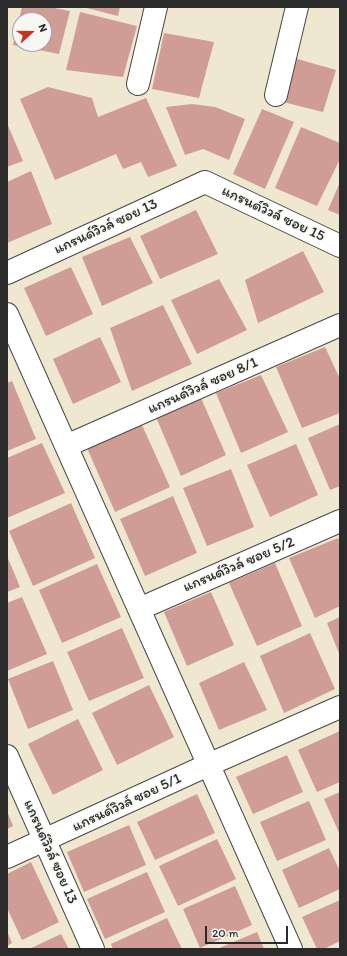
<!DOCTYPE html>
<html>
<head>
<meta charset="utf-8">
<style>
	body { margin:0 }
	#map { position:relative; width:347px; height:956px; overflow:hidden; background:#f0e7d0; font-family:Itim,sans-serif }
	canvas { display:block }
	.frame { position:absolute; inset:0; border:8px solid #2b2b2b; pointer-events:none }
	.north { position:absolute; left:12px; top:12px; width:40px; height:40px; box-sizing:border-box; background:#f6f6f2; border:1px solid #a5a5a2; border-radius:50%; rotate:69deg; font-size:11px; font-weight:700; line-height:16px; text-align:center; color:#2b2b2b }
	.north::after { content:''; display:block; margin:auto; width:14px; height:18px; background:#c8321e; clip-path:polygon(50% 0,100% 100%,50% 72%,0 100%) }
	.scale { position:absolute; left:205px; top:926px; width:83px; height:18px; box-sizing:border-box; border:2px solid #2b2b2b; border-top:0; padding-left:5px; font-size:12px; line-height:14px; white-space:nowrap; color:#2b2b2b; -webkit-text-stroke:3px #f6f6f2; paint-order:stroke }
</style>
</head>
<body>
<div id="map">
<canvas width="347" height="956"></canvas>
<div class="frame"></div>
<div class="north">N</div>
<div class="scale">20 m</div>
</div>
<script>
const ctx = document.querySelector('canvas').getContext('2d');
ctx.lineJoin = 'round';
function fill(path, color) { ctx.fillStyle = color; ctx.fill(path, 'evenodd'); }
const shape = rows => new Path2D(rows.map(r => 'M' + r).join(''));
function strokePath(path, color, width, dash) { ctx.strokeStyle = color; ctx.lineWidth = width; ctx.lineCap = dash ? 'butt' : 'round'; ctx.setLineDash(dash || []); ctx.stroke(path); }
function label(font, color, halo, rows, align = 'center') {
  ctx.font = font + ' Itim,"Playpen Sans Thai",sans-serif'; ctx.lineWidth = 3; ctx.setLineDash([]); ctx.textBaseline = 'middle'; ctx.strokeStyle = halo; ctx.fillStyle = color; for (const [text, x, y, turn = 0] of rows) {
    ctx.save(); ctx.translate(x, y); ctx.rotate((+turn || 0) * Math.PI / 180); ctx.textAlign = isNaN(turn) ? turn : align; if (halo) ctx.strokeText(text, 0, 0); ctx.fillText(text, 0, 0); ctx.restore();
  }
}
fill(shape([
	[22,7,49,7,70,11,59,54,13,45],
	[20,20,44,20,44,44,20,44],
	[83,7,120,7,118,16],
	[80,12,137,26,123,77,66,70],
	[164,33,214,42,199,98,152,89],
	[294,58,336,70,323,112,283,102],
	[48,87,92,98,98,117,146,98,177,166,148,177,141,162,123,169,116,154,55,180,20,99],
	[192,104,215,107,245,119,229,160,203,149,185,155,166,107],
	[262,109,294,122,265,189,233,174],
	[7,123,23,161,7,167],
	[301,127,340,143,340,159,317,206,275,188],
	[31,171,52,224,7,243,7,182],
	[340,182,340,215,328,210],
	[196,210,218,254,160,279,140,236],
	[130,237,153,283,102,306,82,257],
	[303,251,324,292,258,323,245,280],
	[71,267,93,314,46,336,24,288],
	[219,279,247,330,197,354,171,300],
	[163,305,192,364,132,391,110,328],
	[100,337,121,382,73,404,53,359],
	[325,347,340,379,340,413,302,428,276,367],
	[261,375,288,432,241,453,216,393],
	[12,381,36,439,7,451,7,383],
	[201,398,226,455,181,476,156,417],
	[340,424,340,486,330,490,308,438],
	[142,425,170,487,115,512,87,448],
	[42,443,65,493,7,518,7,458],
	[296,444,318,495,270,517,247,465],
	[231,469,254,527,207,546,183,488],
	[173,496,197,553,145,576,120,519],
	[71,503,95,558,33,586,9,531],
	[338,538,340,543,340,606,315,618,289,558],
	[7,556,20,587,7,592],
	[275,563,302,626,257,646,229,583],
	[97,564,121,617,62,643,39,590],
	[211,592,234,645,187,666,164,612],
	[22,597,47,654,7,671,7,603],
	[340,617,340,656,327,623],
	[122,628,144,678,89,701,67,652],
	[310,633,335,689,284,713,260,656],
	[53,661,73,710,28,729,8,679],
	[244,662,267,710,219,730,199,683],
	[149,685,174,737,117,765,92,713],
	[78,719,103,770,53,795,28,744],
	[340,731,340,782,317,792,298,750],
	[287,755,303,792,253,814,236,777],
	[340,792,340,835,324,799],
	[197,794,215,833,155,860,137,822],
	[309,801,326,840,277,861,260,822],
	[7,811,13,826,7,829],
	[129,825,146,865,84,892,67,852],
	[217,839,236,879,178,906,159,866],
	[329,848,340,871,340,889,299,908,282,870],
	[31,862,59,922,22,940,7,908,7,874],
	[147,872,165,912,105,939,87,899],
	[235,886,252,925,200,948,183,909],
	[340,900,340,941,324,949,317,949,302,917],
	[167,918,182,949,113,949,111,944],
	[7,931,12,943,7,946],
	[257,932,264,949,217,949],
	[61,934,69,949,29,949]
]), '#d09c96');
const street = shape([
	[138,84,156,7],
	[276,95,297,7],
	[7,273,205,182,340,246],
	[7,314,291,949],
	[66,446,340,325],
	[139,609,340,521],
	[7,756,93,949],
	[7,857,208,765,340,707]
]);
strokePath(street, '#494744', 24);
strokePath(street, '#fff', 22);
label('15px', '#2b2b2b', '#f6f6f2', [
	["แกรนด์วิวล์ ซอย 15",273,214,25],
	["แกรนด์วิวล์ ซอย 13",106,227,-25],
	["แกรนด์วิวล์ ซอย 8/1",203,386,-24],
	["แกรนด์วิวล์ ซอย 5/2",239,565,-23],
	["แกรนด์วิวล์ ซอย 5/1",127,803,-25],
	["แกรนด์วิวล์ ซอย 13",50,852,66]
]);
</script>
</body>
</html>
